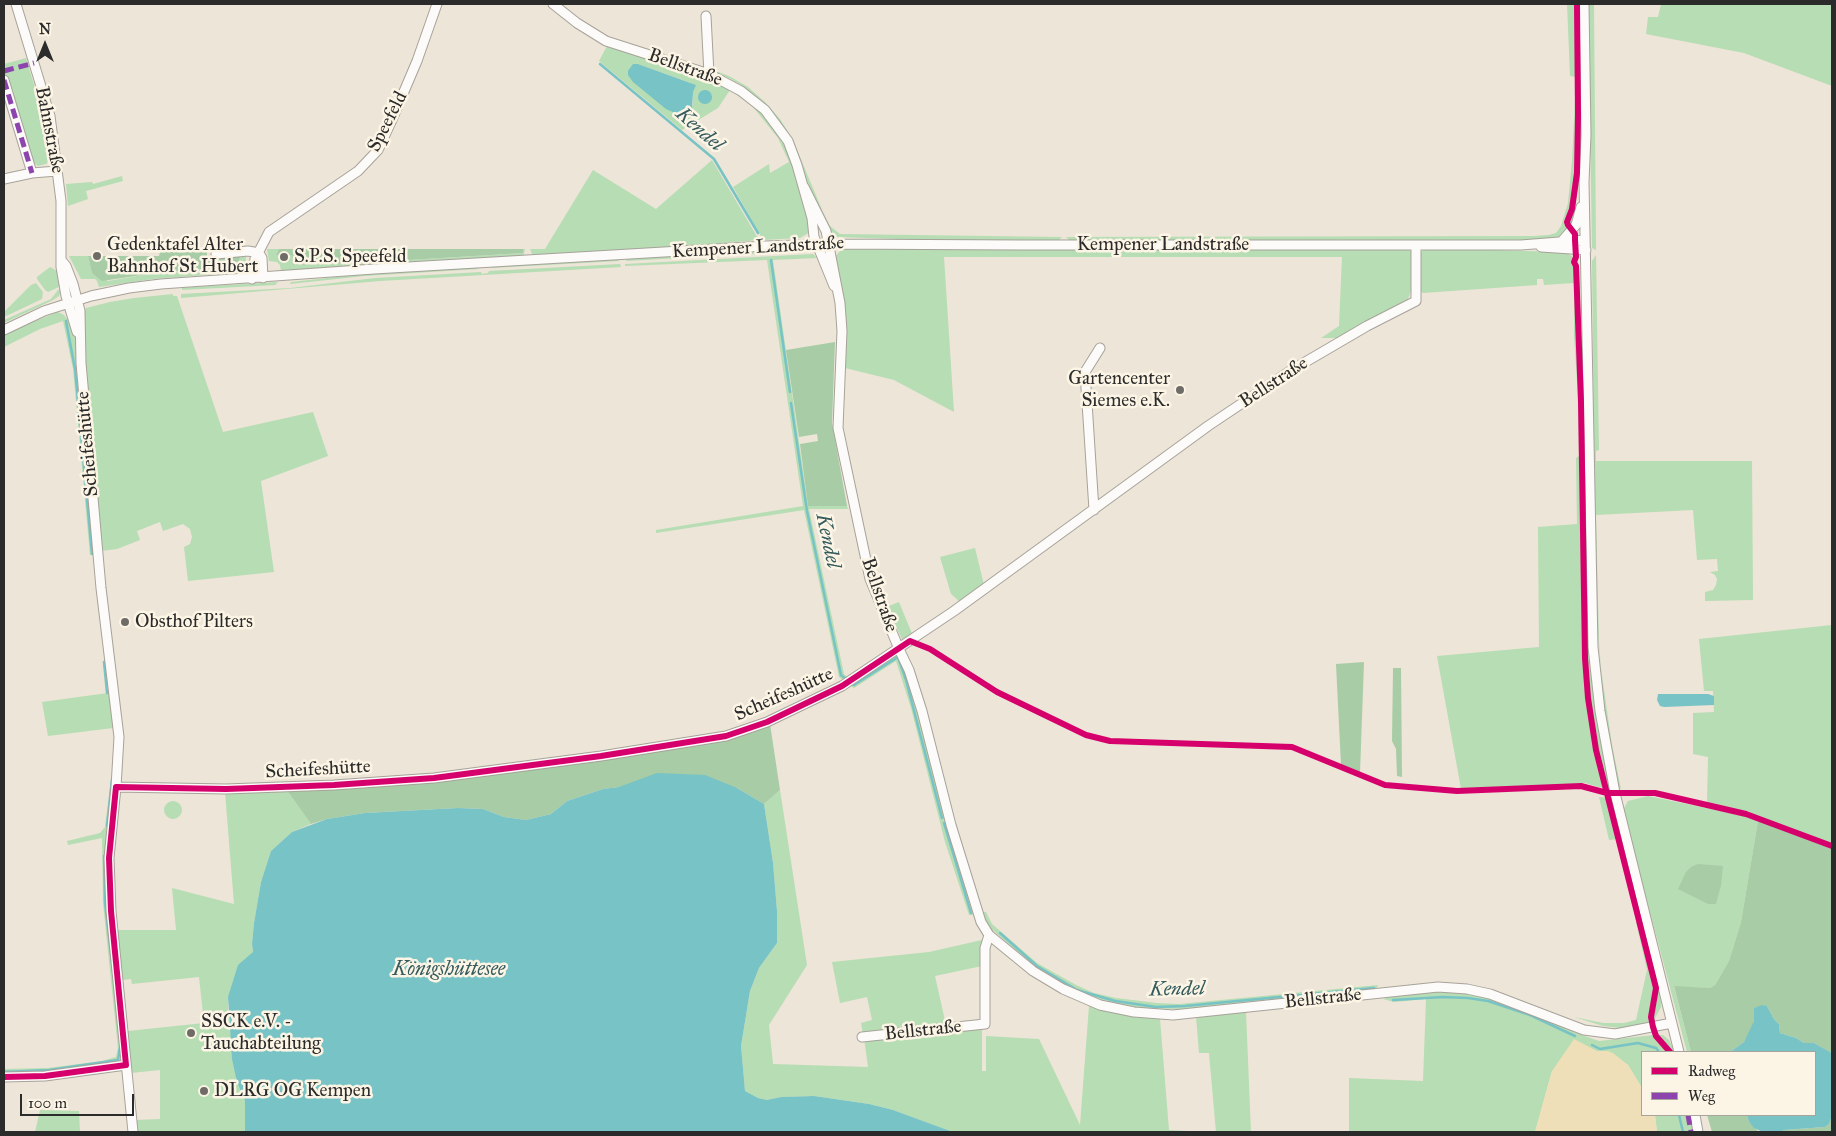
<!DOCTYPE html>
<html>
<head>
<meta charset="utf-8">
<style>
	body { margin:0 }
	#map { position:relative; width:1836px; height:1136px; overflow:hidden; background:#ede5d7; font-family:"IM FELL Great Primer",serif }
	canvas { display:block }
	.frame { position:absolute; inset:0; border:5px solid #2b2b2b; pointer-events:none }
	.legend { position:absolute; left:1641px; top:1051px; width:175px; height:65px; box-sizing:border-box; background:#fcf5e5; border:1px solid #a8a49b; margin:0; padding:6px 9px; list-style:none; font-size:15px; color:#2b2b2b }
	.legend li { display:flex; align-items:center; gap:10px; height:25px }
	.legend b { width:25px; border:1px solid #a8a49b }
	.north { position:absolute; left:20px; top:20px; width:50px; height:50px; -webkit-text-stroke:4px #fcf5e5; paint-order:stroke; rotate:0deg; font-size:14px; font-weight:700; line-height:20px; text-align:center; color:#2b2b2b }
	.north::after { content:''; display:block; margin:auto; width:18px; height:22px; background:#2b2b2b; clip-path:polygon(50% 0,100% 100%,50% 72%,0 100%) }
	.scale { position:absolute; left:20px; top:1094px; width:114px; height:22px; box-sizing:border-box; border:2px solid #2b2b2b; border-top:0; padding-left:6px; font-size:15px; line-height:18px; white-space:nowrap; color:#2b2b2b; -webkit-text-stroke:4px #fcf5e5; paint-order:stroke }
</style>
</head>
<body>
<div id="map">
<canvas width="1836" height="1136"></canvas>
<div class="frame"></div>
<ul class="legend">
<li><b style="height:6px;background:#d6006c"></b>Radweg</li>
<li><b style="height:6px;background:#8e44ad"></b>Weg</li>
</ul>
<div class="north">N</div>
<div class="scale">100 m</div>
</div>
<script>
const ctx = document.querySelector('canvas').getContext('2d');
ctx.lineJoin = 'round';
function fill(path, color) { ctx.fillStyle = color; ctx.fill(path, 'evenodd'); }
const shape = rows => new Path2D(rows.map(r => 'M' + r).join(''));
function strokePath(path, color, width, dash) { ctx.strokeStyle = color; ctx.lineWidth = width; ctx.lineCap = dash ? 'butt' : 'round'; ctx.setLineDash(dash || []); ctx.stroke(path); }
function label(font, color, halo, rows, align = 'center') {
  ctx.font = font + ' "IM FELL Great Primer",serif'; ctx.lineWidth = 5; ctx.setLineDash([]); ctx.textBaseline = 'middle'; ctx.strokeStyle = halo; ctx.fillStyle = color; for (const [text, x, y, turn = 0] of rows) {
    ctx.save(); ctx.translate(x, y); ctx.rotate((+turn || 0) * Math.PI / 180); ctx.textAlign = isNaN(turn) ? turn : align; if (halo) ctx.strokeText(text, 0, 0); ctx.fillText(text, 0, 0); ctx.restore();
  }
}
fill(shape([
	[1567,4,1580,4,1581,164,1573,221,1563,235,1557,238,1536,240,1070,241,1066,237,1534,236,1549,235,1556,233,1561,226,1568,203,1572,161,1576,77,1570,76],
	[1588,4,1594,4,1596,250,1592,248],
	[1661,4,1832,4,1832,86,1744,53,1646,34,1648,17,1658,17],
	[607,46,706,78,731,88,754,105,770,123,787,150,809,217,810,232,800,238,763,240,733,187,769,164,770,173,789,162,778,138,753,107,730,90,718,108,682,130,599,61],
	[638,64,691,83,693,89,693,106],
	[26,58,44,118,48,138,50,159,46,164,38,166,33,162,4,72,4,64],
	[710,69,729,76,748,87,765,102,780,119,792,138,823,212,830,226,840,234,1062,237,1058,241,956,241,837,237,829,230,808,187,798,156,769,109,757,98,741,85,727,77,711,71],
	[712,160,759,240,689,246,533,256,530,249,545,249,593,170,656,209],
	[122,176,123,181,86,191,88,199,68,206,66,184,92,182,93,184],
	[1428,248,1560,252,1567,253,1576,259,1579,268,1590,643,1597,724,1609,782,1607,785,1602,788,1585,783,1521,788,1461,789,1437,656,1539,647,1538,527,1577,524,1576,458,1579,456,1578,397,1574,336,1574,283,1544,285,1543,279,1537,279,1537,285,1423,293,1419,290,1419,257,1422,251],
	[267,249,279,249,276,255,292,255,293,265,359,263,523,253,523,249,525,249,523,257,284,271,281,271,280,265,277,262,269,261],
	[846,249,1405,249,1411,251,1413,257,1412,288,1408,299,1403,305,1342,338,1321,338,1339,326,1342,257,944,257,954,412,894,380,845,368,846,314,835,257,840,251],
	[806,250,811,251,626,261,627,259],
	[813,254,817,258,773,260,808,505,847,506,848,509,809,509,844,674,850,679,845,682,839,677,804,510,656,533,656,530,803,506,767,260,625,266,625,264],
	[241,255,246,257,246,262,248,265,241,271,232,273,153,279,99,287,97,281,95,279,81,279,69,256,88,256,92,273,108,281,155,273,237,266],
	[1596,255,1599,450,1596,451,1596,461,1752,461,1753,600,1705,601,1705,592,1713,590,1716,585,1717,579,1715,575,1710,572,1718,571,1717,559,1697,560,1693,510,1596,515,1599,642,1601,669,1612,745,1621,789,1618,787,1604,706,1596,613,1592,261],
	[618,259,619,261,491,268,492,267],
	[620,264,621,267,380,281,181,298,181,294,290,288,375,278,481,272,482,274,488,273,489,271],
	[50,267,57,271,61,286,48,292,45,290,37,279,37,277],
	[476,267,479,269,364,276,290,284,291,282,364,274],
	[278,282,275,285,182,290,182,288,193,287],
	[36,283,43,292,42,299,4,317,4,312,31,285],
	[58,290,61,290,59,296,53,300,4,323,4,320,13,316,51,299],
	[173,294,173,296,177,296,223,432,313,412,328,456,261,481,274,572,188,581,184,547,190,544,192,537,190,529,183,524,163,531,160,522,137,531,140,540,117,549,101,551,123,732,122,778,112,857,117,930,176,930,172,888,234,904,225,792,286,789,311,824,292,832,271,851,261,882,254,923,252,944,253,953,228,997,228,1013,237,1082,245,1101,245,1132,130,1132,123,1062,48,1073,4,1074,4,1069,48,1068,102,1061,116,1057,118,1048,103,903,102,838,68,845,67,841,100,833,105,827,111,779,113,779,115,747,113,728,48,736,42,702,108,693,94,555,90,555,73,369,63,321,40,329,4,347,4,336,25,325,58,312,64,315,67,319,83,314,86,308,110,302,134,298],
	[199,977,204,1023,128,1031,123,980,131,979,132,984],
	[160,1070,160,1119,135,1120,131,1073],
	[975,548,984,585,960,602,951,594,940,557],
	[899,602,913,636,903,641,886,607],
	[1832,625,1832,843,1746,812,1707,803,1708,757,1693,754,1693,713,1714,712,1713,691,1704,691,1699,639],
	[894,655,900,655,916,705,951,842,973,915,969,915,945,842,911,708,896,661,854,688,849,685],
	[780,790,807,965,769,1025,773,1064,868,1067,864,1038,982,1026,982,1071,986,1071,986,1036,1039,1039,1080,1125,1089,1006,1135,1017,1160,1019,1169,1130,1207,1132,953,1132,893,1110,869,1104,814,1096,781,1097,767,1100,758,1098,745,1091,741,1046,750,991,759,968,777,943,777,911,773,863,764,804],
	[1648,796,1745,816,1758,821,1741,922,1729,961,1715,985,1710,988,1674,987,1691,1052,1687,1052,1623,810,1628,801],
	[1599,797,1610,798,1614,802,1661,999,1661,1007,1654,1020,1635,1026,1620,1028,1603,1026,1574,1017,1603,1023,1624,1023,1636,1020,1647,970,1636,922,1638,922,1617,839,1609,840],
	'164 810a9 9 0 1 1 18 0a9 9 0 1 1-18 0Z',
	[982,912,986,912,992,924,1037,963,1076,985,1094,993,1116,998,1157,1003,1179,1004,1378,985,1375,991,1180,1009,1139,1008,1115,1003,1093,998,1072,989,1035,967,988,926],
	[982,940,982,966,935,976,946,1025,863,1034,861,1023,872,1020,867,997,840,1003,832,962,929,952],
	[1441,992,1464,993,1487,997,1531,1012,1576,1033,1599,1041,1654,1035,1663,1035,1669,1040,1675,1052,1642,1052,1642,1088,1628,1065,1607,1051,1597,1051,1552,1071,1535,1132,1349,1132,1349,1078,1423,1081,1426,999,1394,1002,1383,999,1393,996],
	[1246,1012,1251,1132,1216,1132,1209,1053,1199,1053,1196,1016],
	[40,1110,79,1111,80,1132,35,1132],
	[1655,1115,1690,1115,1694,1132,1657,1132]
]), '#b6ddb3');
fill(shape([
	[279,249,523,249,523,253,359,263,293,265,292,255,276,255],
	[160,252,207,252,207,256,209,258,230,258,241,255,237,266,155,273,102,281,92,273,88,256,159,256],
	[835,342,832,423,847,506,808,506,800,444,818,441,817,434,799,437,786,350],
	[1364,662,1360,773,1341,765,1336,664],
	[1393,668,1401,668,1402,777,1397,776,1396,749,1392,741],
	[770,724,780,790,764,804,737,788,619,787,603,789,567,801,551,814,526,820,504,817,483,809,458,808,365,813,327,819,311,824,286,789,603,759],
	[1758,821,1832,848,1832,1053,1814,1043,1804,1043,1796,1038,1780,1033,1779,1024,1774,1019,1767,1006,1754,1008,1754,1021,1751,1030,1744,1042,1730,1052,1691,1052,1674,986,1710,988,1715,985,1729,961,1741,922],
	[1698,864,1723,866,1721,885,1716,904,1708,904,1678,889,1686,872,1691,867],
	[1707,1115,1747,1115,1749,1122,1759,1132,1763,1132,1712,1132],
	[1832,1116,1832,1132,1782,1132,1784,1130,1825,1127,1829,1124]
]), '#a7cca6');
fill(shape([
	[1574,1039,1597,1051,1608,1051,1613,1053,1628,1065,1642,1088,1642,1115,1655,1115,1657,1132,1535,1132,1552,1071]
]), '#eedfb8');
fill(shape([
	[633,64,638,64,696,85,693,92,692,111,684,117,666,109,633,82,628,75,628,71],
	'698 97a7 7 0 1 1 14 0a7 7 0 1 1-14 0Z',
	[1658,694,1708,694,1714,696,1714,705,1664,707,1660,706,1657,700],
	[657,773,705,775,737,788,764,804,773,863,777,911,777,943,759,968,750,991,741,1046,745,1091,758,1098,767,1100,781,1097,814,1096,869,1104,893,1110,953,1132,245,1132,245,1101,237,1082,232,1059,228,997,238,965,253,952,252,944,254,923,261,882,271,851,292,832,327,819,365,813,458,808,483,809,504,817,526,820,551,814,567,801,603,789,619,787],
	[1762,1005,1767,1006,1774,1019,1779,1024,1780,1033,1796,1038,1804,1043,1814,1043,1832,1053,1832,1116,1829,1124,1825,1127,1784,1130,1782,1132,1763,1132,1754,1128,1749,1122,1747,1115,1815,1115,1815,1052,1730,1052,1744,1042,1754,1021,1754,1008]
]), '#77c3c5');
strokePath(shape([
	[600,64,714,159,758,233],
	[771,260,790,392],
	[66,321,75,369,92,554],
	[791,403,807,511,841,675,847,680],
	[104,662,107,693],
	[852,684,854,685,898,657,906,680,942,818],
	[944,823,971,913],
	[107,826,112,780],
	[104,856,105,902,113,972],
	[1000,933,1037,966,1077,990,1115,1001,1156,1007,1185,1006,1374,988],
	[1393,1000,1443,997,1468,998,1488,1001,1530,1015,1575,1036],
	[1592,1045,1600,1049,1638,1043,1656,1048,1659,1052],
	[4,1072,49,1070,118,1060,120,1047],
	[1679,1115,1683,1132]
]), '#77c3c5', 2.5);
const minor = shape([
	[16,4,50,116,61,201,61,267,66,296,77,332],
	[553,4,577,23,606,41,709,74,741,91,765,110,788,141,797,165,812,218,814,237,834,286],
	[1584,4,1586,135,1584,182,1593,647,1600,711,1615,793,1679,1052],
	[706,16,709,74],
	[4,80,32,173],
	[4,179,32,173,57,171],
	[804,187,826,231,840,303,842,331,838,428,870,579,899,649,909,670,922,711,951,825,981,922,989,935,1033,971,1063,989,1100,1005,1134,1012,1173,1015,1438,987,1467,989,1490,994,1584,1030,1615,1034,1672,1023],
	[1562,241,1576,225,1581,207],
	[1541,247,1586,250],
	[259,253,262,258,263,278],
	[216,254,248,251,259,253],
	[61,260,66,266,73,284,80,311,81,363,101,588,119,737,116,787,109,858,111,911,133,1132],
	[252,279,255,259,269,232,358,171,378,150,391,122,417,61,437,4],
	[4,330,44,311,91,296,129,288,161,284,374,269,766,246,829,244,1021,245,1521,245,1585,240],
	[1094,510,1085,372,1100,348],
	[116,787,226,789,334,785,434,778,601,756,726,736,767,722,842,686,954,611,1208,426,1290,371,1367,326,1416,301,1416,246],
	[862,1037,985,1024,985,948,989,935],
	[4,1077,45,1076,126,1065],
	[1695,1115,1698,1132]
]);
strokePath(minor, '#a7a29a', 11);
strokePath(minor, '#fcfbf9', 9);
strokePath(shape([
	[4,71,34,63],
	[4,80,32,173],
	[1688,1115,1691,1132]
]), '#8e44ad', 5, [10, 5]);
strokePath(shape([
	[1577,4,1578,115,1577,173,1572,209,1567,222,1568,225,1575,234,1575,240,1576,257,1574,262,1576,266,1581,402,1585,658,1588,698,1596,750,1656,988,1651,1017,1653,1027,1656,1036,1670,1052],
	[4,1077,45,1076,126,1065,111,911,109,858,116,787,226,789,334,785,434,778,601,756,726,736,767,722,842,686,910,641,930,649,997,692,1086,735,1110,741,1292,747,1385,785,1457,791,1581,786,1607,793,1655,793,1746,814,1832,846]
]), '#d6006c', 6);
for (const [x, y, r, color] of [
	[97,256,5,"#6f6c67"],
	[284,257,5,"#6f6c67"],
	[1180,390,5,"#6f6c67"],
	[125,622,5,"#6f6c67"],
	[191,1033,5,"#6f6c67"],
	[204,1091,5,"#6f6c67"]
]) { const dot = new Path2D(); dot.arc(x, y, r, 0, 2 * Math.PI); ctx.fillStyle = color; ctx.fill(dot); strokePath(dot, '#fcf5e5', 2); }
label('19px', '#2b2b2b', '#fcf5e5', [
	["Bellstraße",685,68,20],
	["Speefeld",388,122,-63],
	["Bahnstraße",49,130,79],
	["Kempener Landstraße",1163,245],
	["Kempener Landstraße",758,248,-3],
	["Bellstraße",1274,383,-33],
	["Scheifeshütte",88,444,-95],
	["Bellstraße",879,595,71],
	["Scheifeshütte",784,695,-24],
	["Scheifeshütte",318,770,-3],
	["Bellstraße",1323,999,-6],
	["Bellstraße",923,1031,-6]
]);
label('19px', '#2b2b2b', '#fcf5e5', [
	["Gedenktafel Alter",107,245],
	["Bahnhof St Hubert",107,267],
	["S.P.S. Speefeld",294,257],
	["Gartencenter",1170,379,"right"],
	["Siemes e.K.",1170,401,"right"],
	["Obsthof Pilters",135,622],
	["SSCK e.V. -",201,1022],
	["Tauchabteilung",201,1044],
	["DLRG OG Kempen",214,1091]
], 'left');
label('italic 20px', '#345b5e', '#fcf5e5', [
	["Kendel",699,130,41],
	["Kendel",827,541,78],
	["Königshüttesee",449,970],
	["Kendel",1177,990,-1]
]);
</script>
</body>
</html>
